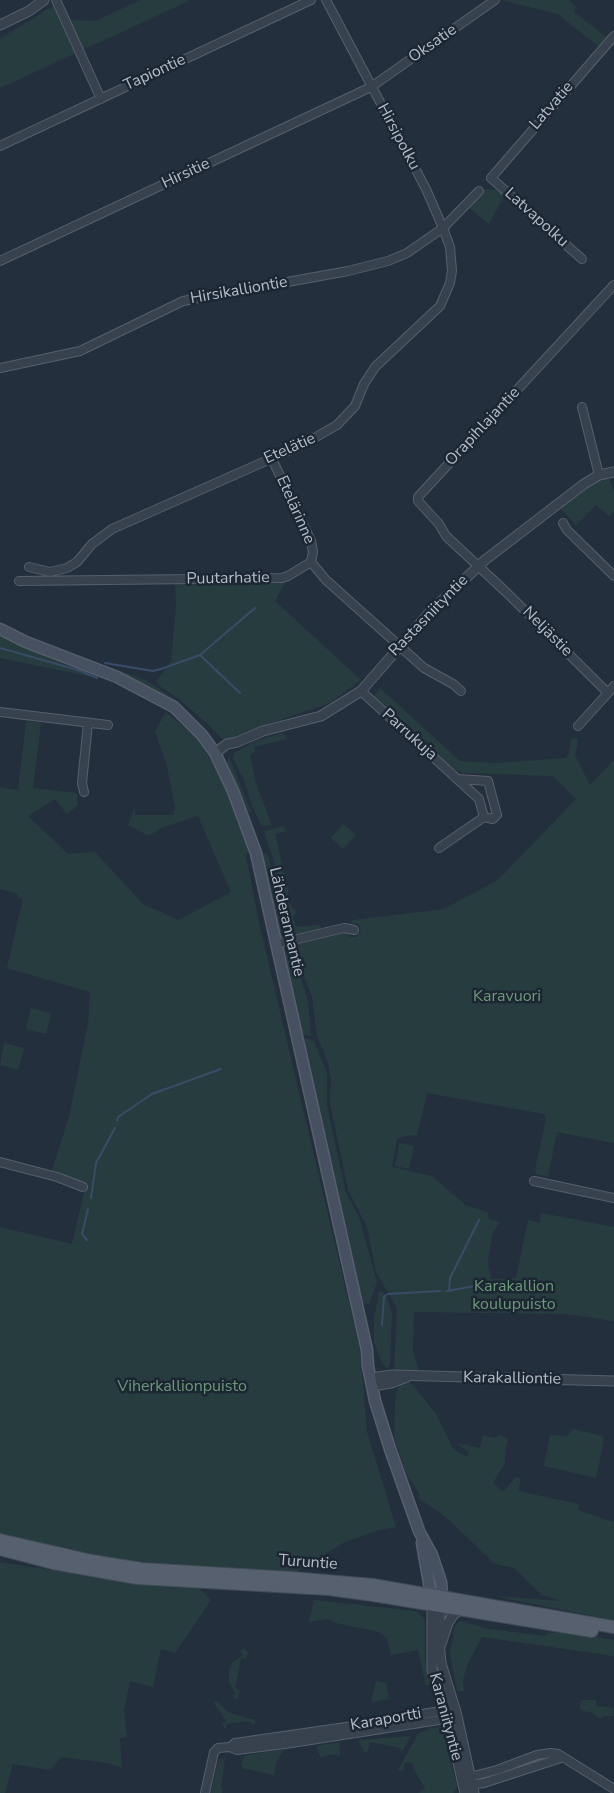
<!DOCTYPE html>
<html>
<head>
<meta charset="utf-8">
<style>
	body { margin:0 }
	canvas { display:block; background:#242f3e }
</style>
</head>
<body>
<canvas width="614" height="1793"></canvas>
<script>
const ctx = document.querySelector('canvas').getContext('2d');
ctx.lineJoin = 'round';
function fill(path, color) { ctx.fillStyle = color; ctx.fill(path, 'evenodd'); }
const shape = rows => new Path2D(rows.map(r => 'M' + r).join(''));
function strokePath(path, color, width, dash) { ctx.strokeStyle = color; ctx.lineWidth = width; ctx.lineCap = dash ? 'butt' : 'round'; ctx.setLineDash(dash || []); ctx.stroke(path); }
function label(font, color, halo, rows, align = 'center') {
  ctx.font = font + ' "Nunito Sans",sans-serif'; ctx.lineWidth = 5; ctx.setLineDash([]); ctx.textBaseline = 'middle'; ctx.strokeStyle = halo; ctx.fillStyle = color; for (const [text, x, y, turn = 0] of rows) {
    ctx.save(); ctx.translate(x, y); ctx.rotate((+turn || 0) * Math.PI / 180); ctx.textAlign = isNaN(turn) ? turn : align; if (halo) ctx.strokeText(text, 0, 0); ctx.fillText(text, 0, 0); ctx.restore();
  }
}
fill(shape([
	[141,0,191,0,0,88,0,39,53,6,63,25,69,20,95,21],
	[501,0,569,0,576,7,574,12,608,38,600,48,558,14],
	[482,189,502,190,505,194,489,224,468,207],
	[608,476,614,492,614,511,609,516,596,505,576,525,561,509,562,506,593,483],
	[288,576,275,601,361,680,330,703,250,730,231,738,222,739,210,726,179,699,158,685,157,680,171,662,176,606,175,579],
	[0,637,78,670,97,678,0,658],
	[110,670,127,673,147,681,176,700],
	[380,688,460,761,496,763,566,758,569,753,571,739,574,738,577,739,578,742,575,755,590,785,614,760,614,1143,557,1132,548,1177,536,1174,535,1170,546,1119,544,1114,427,1093,417,1135,406,1136,397,1139,392,1167,432,1176,467,1206,488,1212,489,1219,500,1222,493,1232,488,1260,491,1279,516,1278,528,1220,540,1223,541,1213,614,1227,614,1321,566,1314,414,1312,413,1350,419,1371,394,1370,397,1308,376,1272,367,1227,348,1190,330,1103,331,1079,328,1062,317,1036,312,996,301,969,294,943,343,931,351,937,356,937,361,930,358,924,350,924,353,920,444,909,498,880,576,799,553,776,463,773,455,770,373,697],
	[166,712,199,740,219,775,241,821,249,852,247,853,246,857,260,927,360,1350,367,1432,396,1527,379,1530,343,1543,294,1573,144,1566,0,1538,0,1227,72,1244,86,1184,51,1173,69,1117,88,1023,90,992,7,968,23,899,17,897,18,894,0,889,0,787,18,790,26,721,41,723,33,788,77,793,78,805,67,814,55,799,28,816,68,854,95,852,143,904,178,920,231,892,198,816,161,828,149,836,128,825,135,806,135,815,173,815,175,808,167,766,155,731],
	[283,733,287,739,254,747,255,752,250,754,255,781,272,825,264,826,261,825,253,808,244,780,233,758,234,753,255,741],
	[229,757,251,811,250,814,226,766],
	[343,824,356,835,343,849,331,838],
	[284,826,286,831,275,834,289,892,287,894,291,907,295,909,296,913,293,917,296,927,317,925,321,926,320,930,293,937,274,862,264,831],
	[265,853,268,855,288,939,279,936,265,874,262,854],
	[291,950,308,1001,311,1036,302,1034,283,952],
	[31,1008,51,1013,46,1034,26,1029],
	[303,1038,314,1041,327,1073,327,1106,346,1193,359,1217,377,1282,369,1304,363,1303,357,1292],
	[4,1043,24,1048,18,1070,0,1065],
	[399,1143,414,1146,409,1169,395,1166],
	[379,1292,382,1292,386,1295,392,1312,390,1365,387,1369,382,1363,374,1342,374,1318],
	[409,1383,412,1384,436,1414,453,1448,459,1453,467,1457,469,1452,455,1443,480,1448,483,1436,495,1438,500,1435,507,1438,508,1444,506,1447,505,1463,493,1483,503,1492,516,1477,521,1479,518,1491,579,1504,578,1510,613,1522,614,1519,614,1620,494,1596,562,1601,542,1595,514,1568,495,1564,445,1516,419,1499,420,1495,406,1473,394,1438,395,1403,397,1389,400,1386],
	[573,1429,602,1436,604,1440,596,1478,544,1466,550,1435,567,1436],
	[0,1562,134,1583,199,1588,211,1600,175,1653,161,1649,153,1687,130,1681,124,1711,127,1737,120,1738,122,1768,108,1763,61,1757,50,1770,13,1764,5,1793,0,1793],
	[314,1600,415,1611,423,1617,425,1623,425,1659,430,1684,426,1686,418,1650,391,1655,387,1638,379,1632,336,1623,328,1619,309,1622],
	[461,1621,489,1629,545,1636,547,1633,559,1632,614,1640,614,1656,482,1637,468,1663,463,1680,464,1691,457,1691,450,1653,455,1626],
	[245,1649,248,1653,246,1659,241,1658,235,1688,240,1690,238,1698,235,1699,233,1696,235,1693,229,1681,229,1671,233,1662,243,1655,240,1651],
	[376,1681,386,1683,389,1699,371,1702],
	[581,1700,596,1700,596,1706,613,1708,613,1716,603,1716,601,1719,591,1712,583,1711,580,1708],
	[217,1701,228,1712,245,1718,254,1719,255,1724,252,1724,249,1721,225,1724,227,1728,225,1729,222,1724,226,1721,214,1703],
	[442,1727,457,1786,453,1793,418,1793,425,1788,413,1768,413,1764,405,1762,403,1771,398,1770,418,1734,431,1728],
	[411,1736,401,1753,401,1748,370,1742,368,1751,364,1752,359,1743,359,1740],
	[339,1742,340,1756,331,1754,321,1758,316,1746],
	[283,1750,277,1761,274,1775,242,1768,243,1765,241,1764,245,1755],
	[225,1758,221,1788,223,1789,222,1793,211,1793,217,1765,220,1759]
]), '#263c3f');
strokePath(shape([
	[0,648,78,670,97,678],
	[201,656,240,693],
	[105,663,153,671,161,669,200,655,255,608],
	[117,1121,118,1117,152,1094,221,1069],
	[91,1198,96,1163,115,1128],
	[87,1240,82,1234,88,1209],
	[447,1291,486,1284,494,1285],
	[449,1291,450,1278,479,1220],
	[388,1294,440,1291],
	[382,1325,384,1297,386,1295]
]), '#394c67', 2);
const minor = shape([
	[56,0,101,99],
	[326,0,426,189,443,228,479,191],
	[0,146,311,0],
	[582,259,491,178,614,36],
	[0,261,371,87,495,0],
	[614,285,418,497,418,501,439,524,446,536,506,592,608,693,614,686],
	[0,368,80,351,183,301,348,271,388,261,407,253,443,228,450,247,452,271,450,283,440,306,375,367,364,384,355,406,337,425,302,445,112,529,92,544,77,562,67,568,50,572,29,567],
	[582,407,599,475],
	[272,459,311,541,313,552,311,562],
	[563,523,567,530,614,576],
	[19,581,282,578,288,576,311,562,326,580,424,668,453,684,461,691],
	[361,691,479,799,484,817],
	[0,712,108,725],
	[578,726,608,693],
	[458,779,488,781,497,815,493,819,484,817],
	[84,792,82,783,88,723],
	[439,848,484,817],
	[276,944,344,928,354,930],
	[0,1162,57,1177,83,1187],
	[534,1181,614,1198],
	[230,1747,237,1750,285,1744,439,1720,450,1717],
	[466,1781,470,1777,497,1770,537,1755,551,1753,558,1754,614,1789],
	[469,1785,484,1783,561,1758],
	[205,1793,214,1752,218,1748,230,1747,235,1743,353,1726,446,1710,451,1711]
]);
const tertiary = shape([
	[0,25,29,11,44,0],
	[215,753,227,744,237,742,263,731,321,716,361,691,430,612,485,560,584,484,599,475,614,472],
	[371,1384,377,1377,393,1375,614,1381],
	[371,1384,379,1385,391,1383,407,1377],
	[432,1599,432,1670,446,1710,465,1793],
	[442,1601,438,1632,441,1663,456,1712,474,1793],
	[441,1644,448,1623,454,1614,462,1609]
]);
const secondary = shape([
	[0,629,26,642,117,677,174,707,202,735,215,753,233,791,256,853,367,1350,368,1366,375,1401,390,1449,419,1531,432,1555,441,1582,442,1596],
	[422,1543,431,1594]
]);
const primary = shape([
	[0,1540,92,1561,142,1569,292,1578,373,1585,614,1627],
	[0,1549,53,1563,137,1578,328,1589,373,1595,592,1631]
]);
strokePath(minor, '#565f6c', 10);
strokePath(tertiary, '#565f6c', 11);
strokePath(secondary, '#565f6c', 13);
strokePath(primary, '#414a57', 14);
strokePath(minor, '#38414e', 8);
strokePath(tertiary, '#38414e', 9);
strokePath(secondary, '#465061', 10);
strokePath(primary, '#56606e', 12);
label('16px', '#b4bcc9', '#1d2633', [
	["Oksatie",433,44,-35],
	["Tapiontie",155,73,-25],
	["Latvatie",552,106,-49],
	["Hirsipolku",398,137,62],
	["Hirsitie",186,174,-25],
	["Latvapolku",536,218,42],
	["Hirsikalliontie",239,291,-10],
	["Orapihlajantie",483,427,-47],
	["Etelätie",290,449,-24],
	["Etelärinne",295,510,66],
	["Puutarhatie",228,579,-1],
	["Rastasniityntie",429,616,-46],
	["Neljästie",547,632,45],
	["Parrukuja",409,735,42],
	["Lähderannantie",286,922,77],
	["Karakalliontie",512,1379,1],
	["Turuntie",308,1563,4],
	["Karaniityntie",445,1717,75],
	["Karaportti",386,1720,-10]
]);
label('16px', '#6b9a76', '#1d2633', [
	["Karavuori",507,997],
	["Karakallion",514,1287],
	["koulupuisto",514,1305],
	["Viherkallionpuisto",182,1387]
]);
</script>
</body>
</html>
